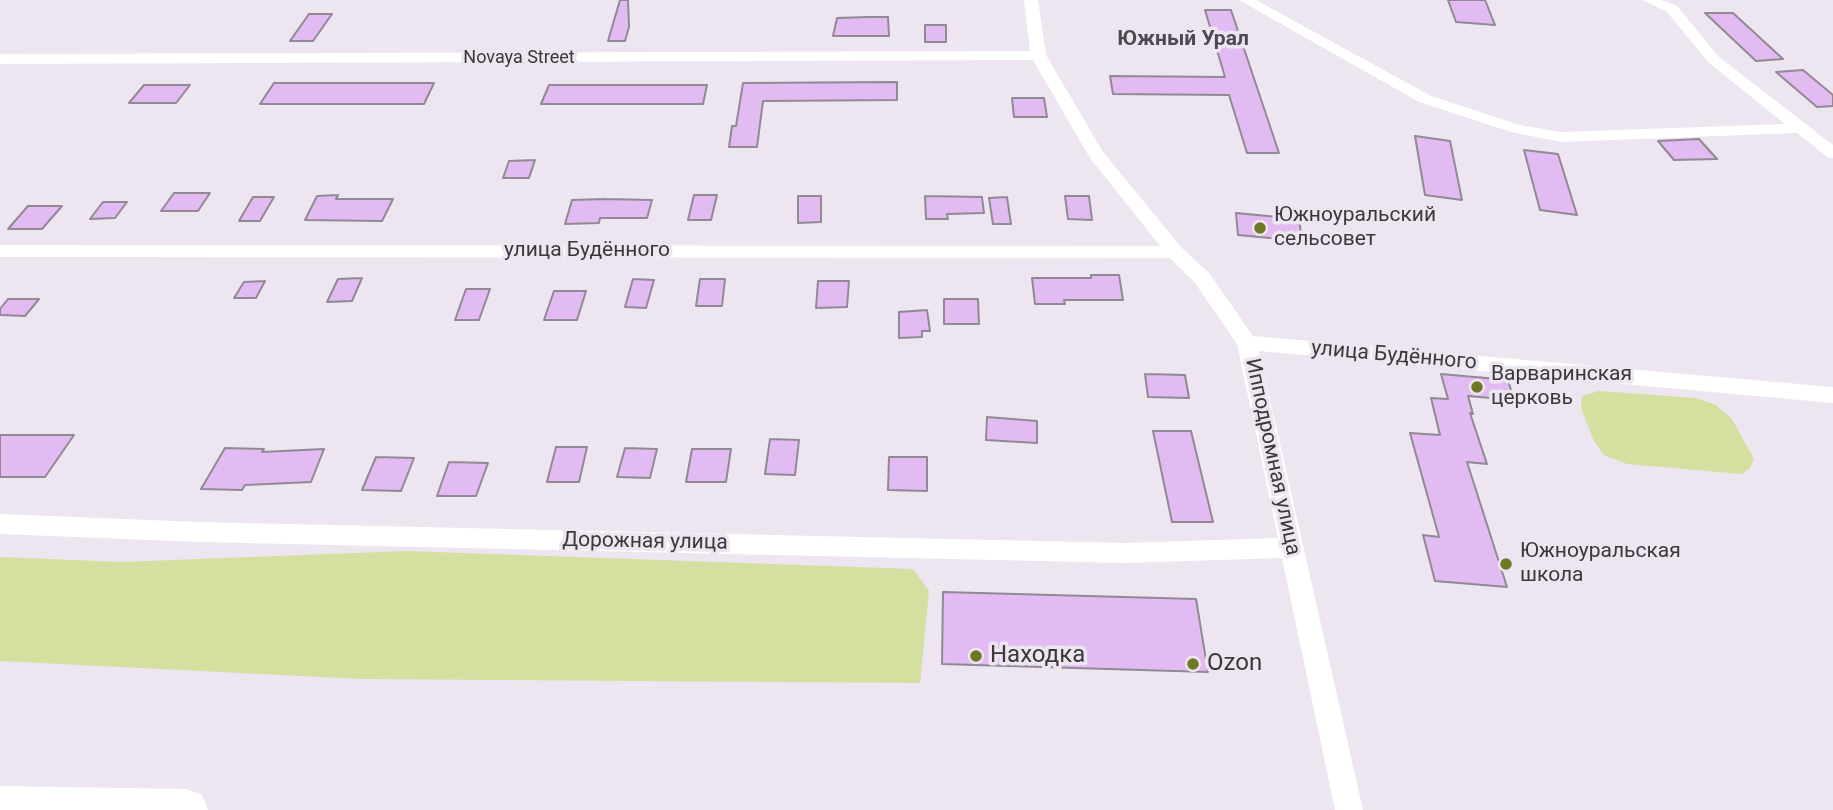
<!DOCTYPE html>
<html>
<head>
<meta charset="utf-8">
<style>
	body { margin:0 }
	canvas { display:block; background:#ede5f0 }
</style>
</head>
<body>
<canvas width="1833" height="810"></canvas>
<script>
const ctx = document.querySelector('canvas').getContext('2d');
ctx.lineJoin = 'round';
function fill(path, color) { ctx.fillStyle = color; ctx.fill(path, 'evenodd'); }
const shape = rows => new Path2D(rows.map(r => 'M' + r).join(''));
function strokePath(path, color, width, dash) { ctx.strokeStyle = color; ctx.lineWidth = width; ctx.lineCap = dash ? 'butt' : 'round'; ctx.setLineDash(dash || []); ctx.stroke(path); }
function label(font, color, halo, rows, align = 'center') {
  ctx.font = font + ' Roboto,sans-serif'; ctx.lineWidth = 7; ctx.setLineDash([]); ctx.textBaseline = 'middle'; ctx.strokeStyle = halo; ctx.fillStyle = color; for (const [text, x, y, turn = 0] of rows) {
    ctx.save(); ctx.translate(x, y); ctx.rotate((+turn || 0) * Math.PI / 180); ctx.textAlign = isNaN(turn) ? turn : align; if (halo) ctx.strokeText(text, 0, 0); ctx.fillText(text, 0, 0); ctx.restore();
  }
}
fill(shape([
	[1599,391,1696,398,1716,405,1732,419,1754,459,1750,468,1742,474,1627,464,1604,455,1593,439,1581,408,1582,396],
	[407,551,913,569,929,591,920,683,362,679,0,661,0,557,121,562]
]), '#d5df9f');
const building = shape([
	[620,0,628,0,629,27,625,41,608,41,620,0],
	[1448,0,1485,0,1495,25,1456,22,1448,0],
	[1205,10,1231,10,1279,153,1247,153,1229,95,1113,94,1110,76,1225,77,1205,10],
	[1705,13,1733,13,1783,59,1756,61,1705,13],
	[309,14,332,14,313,41,290,41,309,14],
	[868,17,888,17,889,36,833,36,837,18,868,17],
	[925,25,946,25,946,42,925,42,925,25],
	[1803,70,1833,95,1833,106,1817,107,1776,72,1803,70],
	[897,82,897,100,763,101,757,147,729,147,732,126,736,126,743,83,897,82],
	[274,83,434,83,424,104,260,104,274,83],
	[144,85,190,85,176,103,129,103,144,85],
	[549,85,707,85,703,104,541,104,549,85],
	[1012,98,1044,98,1047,117,1014,117,1012,98],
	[1415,136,1450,141,1462,200,1425,195,1415,136],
	[1699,139,1717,159,1674,160,1658,141,1699,139],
	[1524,150,1558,154,1577,215,1540,210,1524,150],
	[535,160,529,178,503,178,509,161,535,160],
	[174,193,210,193,198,211,161,211,174,193],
	[338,195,336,199,393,199,382,221,305,220,317,196,338,195],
	[694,195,717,195,711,220,688,220,694,195],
	[798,196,821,196,821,222,798,223,798,196],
	[925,196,982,197,984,213,947,214,948,219,926,219,925,196],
	[1065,196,1089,196,1092,220,1068,219,1065,196],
	[253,197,274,197,260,221,239,221,253,197],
	[1007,197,1011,224,993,224,989,198,1007,197],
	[605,199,652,200,647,218,600,218,599,223,565,224,572,200,605,199],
	[103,202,127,202,115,218,90,219,103,202],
	[28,206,62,206,42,229,8,229,28,206],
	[1236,213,1299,219,1302,241,1238,235,1236,213],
	[1091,275,1119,275,1123,300,1064,300,1065,304,1035,304,1032,278,1091,278,1091,275],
	[362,278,352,301,327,302,338,279,362,278],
	[633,279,654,280,646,308,625,307,633,279],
	[700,279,725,279,722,306,696,306,700,279],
	[265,281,256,298,234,298,244,282,265,281],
	[818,281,849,281,847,307,816,308,818,281],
	[466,289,490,289,479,320,455,320,466,289],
	[554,291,586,291,577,320,544,320,554,291],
	[8,299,39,299,25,316,0,315,0,309,8,299],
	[944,299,978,299,979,324,944,324,944,299],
	[927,310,930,331,922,331,922,337,899,338,899,312,927,310],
	[1145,374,1185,375,1189,398,1148,397,1145,374],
	[1441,374,1508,380,1514,400,1468,396,1473,414,1470,413,1487,464,1467,462,1507,587,1435,581,1423,535,1439,537,1410,433,1440,435,1431,398,1448,399,1441,374],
	[987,417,1037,421,1037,443,986,440,987,417],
	[1153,431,1191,431,1213,522,1172,522,1153,431],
	[0,435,74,435,45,477,0,477,0,435],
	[770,439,799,440,795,475,765,474,770,439],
	[556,447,587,447,579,482,547,482,556,447],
	[225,448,264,449,262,452,324,449,311,482,245,485,242,490,201,489,225,448],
	[625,448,657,449,650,478,617,477,625,448],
	[692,449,731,449,726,482,686,482,692,449],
	[376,457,414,458,401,491,362,490,376,457],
	[889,457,927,457,927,491,888,490,889,457],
	[449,462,488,463,476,496,437,496,449,462],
	[943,592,1196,599,1208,672,942,664,943,592]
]);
fill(building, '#e2bbf2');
strokePath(building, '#918994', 2);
fill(shape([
	[1024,0,1038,0,1046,55,1103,152,1182,248,1209,273,1253,336,1833,387,1833,403,1259,351,1363,810,1335,810,1282,558,1126,563,200,542,0,534,0,514,200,522,1126,543,1278,538,1237,344,1195,283,1170,258,0,257,0,245,1160,246,1090,158,1033,60,0,64,0,54,1030,51,1024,0],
	[1239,0,1256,0,1431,96,1520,125,1561,132,1785,124,1709,63,1667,12,1643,0,1662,0,1677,6,1719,57,1833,145,1833,158,1827,157,1797,133,1561,142,1511,132,1419,102,1239,0]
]), '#fff');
fill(shape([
	[0,786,187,789,202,795,208,810,0,810,0,786]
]), '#fff');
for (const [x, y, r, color] of [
	[1260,228,7,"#6f7924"],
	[1477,387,7,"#6f7924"],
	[1506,564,7,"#6f7924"],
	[976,656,7,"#6f7924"],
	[1193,664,7,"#6f7924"]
]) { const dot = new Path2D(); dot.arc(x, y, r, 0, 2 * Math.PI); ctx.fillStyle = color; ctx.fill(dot); strokePath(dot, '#ede5f0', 2.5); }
label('18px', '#3b383d', '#ede5f0', [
	["Novaya Street",519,58]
]);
label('bold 21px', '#4f4851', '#ede5f0', [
	["Южный Урал",1183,40]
]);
label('21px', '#3b383d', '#ede5f0', [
	["Южноуральский",1274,216],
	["сельсовет",1274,240],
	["Варваринская",1491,375],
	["церковь",1491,399],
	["Южноуральская",1520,552],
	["школа",1520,576]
], 'left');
label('21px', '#3b383d', '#ede5f0', [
	["улица Будённого",587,251],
	["улица Будённого",1394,356,5],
	["Ипподромная улица",1272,457,78],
	["Дорожная улица",645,542,1]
]);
label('24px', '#3b383d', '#ede5f0', [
	["Находка",990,656],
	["Ozon",1207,664]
], 'left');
</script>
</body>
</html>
